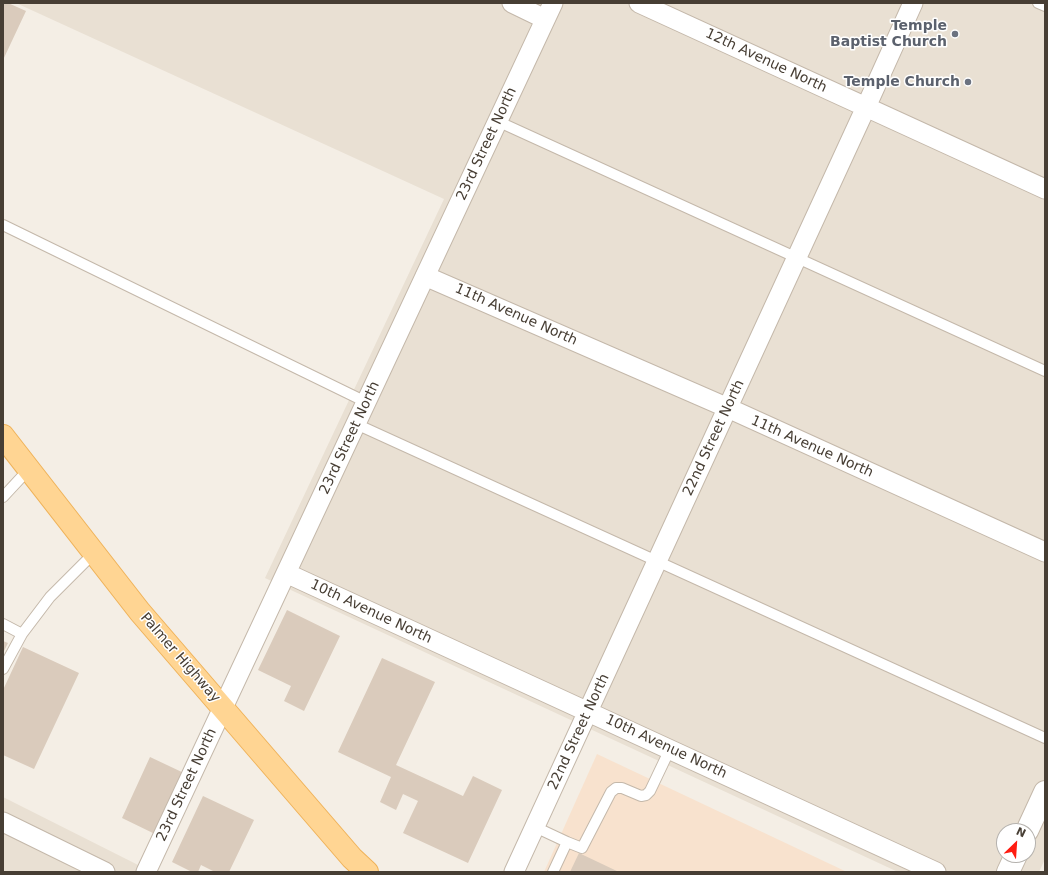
<!DOCTYPE html>
<html>
<head>
<meta charset="utf-8">
<style>
	body { margin:0 }
	#map { position:relative; width:1048px; height:875px; overflow:hidden; background:#f4eee5; font-family:"DejaVu Sans",sans-serif }
	canvas { display:block }
	.frame { position:absolute; inset:0; border:4px solid #473e34; pointer-events:none }
	.north { position:absolute; left:996px; top:823px; width:40px; height:40px; box-sizing:border-box; background:#fff; border:1px solid #b5b2ae; border-radius:50%; rotate:25deg; font-size:11px; font-weight:700; line-height:16px; text-align:center; color:#473e34 }
	.north::after { content:''; display:block; margin:auto; width:14px; height:18px; background:#ff1c11; clip-path:polygon(50% 0,100% 100%,50% 72%,0 100%) }
</style>
</head>
<body>
<div id="map">
<canvas width="1048" height="875"></canvas>
<div class="frame"></div>
<div class="north">N</div>
</div>
<script>
const ctx = document.querySelector('canvas').getContext('2d');
ctx.lineJoin = 'round';
function fill(path, color) { ctx.fillStyle = color; ctx.fill(path, 'evenodd'); }
const shape = rows => new Path2D(rows.map(r => 'M' + r).join(''));
function strokePath(path, color, width, dash) { ctx.strokeStyle = color; ctx.lineWidth = width; ctx.lineCap = dash ? 'butt' : 'round'; ctx.setLineDash(dash || []); ctx.stroke(path); }
function label(font, color, halo, rows, align = 'center') {
  ctx.font = font + ' "DejaVu Sans",sans-serif'; ctx.lineWidth = 3; ctx.setLineDash([]); ctx.textBaseline = 'middle'; ctx.strokeStyle = halo; ctx.fillStyle = color; for (const [text, x, y, turn = 0] of rows) {
    ctx.save(); ctx.translate(x, y); ctx.rotate((+turn || 0) * Math.PI / 180); ctx.textAlign = isNaN(turn) ? turn : align; if (halo) ctx.strokeText(text, 0, 0); ctx.fillText(text, 0, 0); ctx.restore();
  }
}
fill(shape([
	[16,3,1045,3,1045,859,1039,872,898,872,265,578,444,199],
	[1004,831,1028,831,1028,855,1004,855],
	[3,797,152,872,3,872]
]), '#e9e0d3');
fill(shape([
	[597,754,847,872,544,872]
]), '#f8e2ce');
fill(shape([
	[3,3,8,3,26,11,3,60],
	[287,610,340,636,304,711,284,701,291,686,258,670],
	[3,641,8,643,3,653],
	[23,647,79,673,34,769,3,755,3,690],
	[382,658,435,682,396,765,463,796,473,776,502,790,468,863,403,833,418,801,403,794,396,810,380,802,391,777,338,752],
	[150,757,186,774,157,835,122,818],
	[203,796,254,820,229,872,215,872,201,865,198,872,192,872,172,862],
	[579,853,619,872,570,872]
]), '#dacbbc');
const service = shape([
	[1038,3,1045,6],
	[497,121,1045,371],
	[3,225,366,402],
	[356,424,1045,738],
	[3,497,29,469],
	[3,624,22,634],
	[3,669,22,634,50,597,94,553],
	[535,827,567,842],
	[553,872,567,842,582,848,611,792,616,788,622,788,641,796,646,795,650,791,670,749]
]);
const minor = shape([
	[512,3,545,19],
	[639,3,1045,189],
	[425,276,728,408,1045,552],
	[286,573,936,872],
	[3,822,105,872],
	[146,872,553,3],
	[514,872,866,107,913,3]
]);
const tertiary = shape([
	[1027,831,1045,792],
	[1008,872,1016,855]
]);
const primary = shape([
	[3,436,140,612,352,858,367,872]
]);
strokePath(service, '#c4b8aa', 12);
strokePath(minor, '#c4b8aa', 21);
strokePath(tertiary, '#c4b8aa', 24);
strokePath(primary, '#efb259', 24);
strokePath(service, '#fff', 10);
strokePath(minor, '#fff', 19);
strokePath(tertiary, '#fff', 22);
strokePath(primary, '#ffd593', 22);
for (const [x, y, r, color] of [
	[955,34,4,"#6b7280"],
	[968,82,4,"#6b7280"]
]) { const dot = new Path2D(); dot.arc(x, y, r, 0, 2 * Math.PI); ctx.fillStyle = color; ctx.fill(dot); strokePath(dot, '#fff', 1.5); }
label('bold 14px', '#5b616d', '#fff', [
	["Temple",947,26],
	["Baptist Church",947,42],
	["Temple Church",960,82]
], 'right');
label('14px', '#473e34', '#fff', [
	["12th Avenue North",766,61,25],
	["23rd Street North",487,144,-65],
	["11th Avenue North",516,315,24],
	["23rd Street North",350,438,-65],
	["22nd Street North",714,438,-65],
	["11th Avenue North",812,447,24],
	["10th Avenue North",371,612,25],
	["Palmer Highway",180,658,49],
	["22nd Street North",579,732,-65],
	["10th Avenue North",666,747,25],
	["23rd Street North",187,785,-65]
]);
</script>
</body>
</html>
